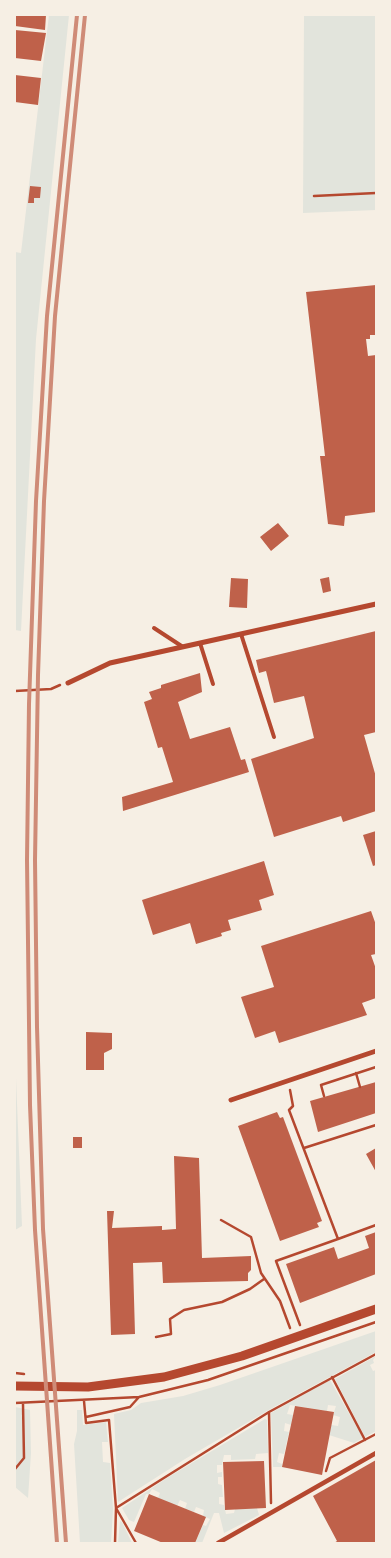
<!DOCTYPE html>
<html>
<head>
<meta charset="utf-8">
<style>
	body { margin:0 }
	#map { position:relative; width:391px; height:1558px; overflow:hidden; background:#f6efe4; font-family:"PT Sans",sans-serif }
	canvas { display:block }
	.frame { position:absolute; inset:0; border:16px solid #f6efe4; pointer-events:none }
</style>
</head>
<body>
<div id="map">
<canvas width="391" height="1558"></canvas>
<div class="frame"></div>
</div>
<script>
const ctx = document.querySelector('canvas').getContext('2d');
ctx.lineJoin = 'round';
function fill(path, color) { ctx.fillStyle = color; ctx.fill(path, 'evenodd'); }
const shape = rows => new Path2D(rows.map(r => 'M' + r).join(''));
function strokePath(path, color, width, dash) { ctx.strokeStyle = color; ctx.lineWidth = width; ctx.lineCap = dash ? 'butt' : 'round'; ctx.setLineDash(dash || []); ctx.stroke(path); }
fill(shape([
	[49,15,69,15,36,339,21,631,15,630,15,252,21,253],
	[304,15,376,15,376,210,303,213],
	[15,1054,22,1226,15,1230],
	[376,1331,376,1352,274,1407,185,1459,118,1502,114,1414,131,1410,141,1403,183,1396,220,1385],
	[376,1356,373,1360,374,1363,370,1365,373,1371,376,1370,376,1431,365,1437,335,1379],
	[330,1380,363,1438,354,1443,329,1435,331,1425,338,1426,340,1417,333,1415,336,1406,328,1405,327,1411,290,1405,287,1414,293,1415,291,1425,285,1423,284,1431,289,1432,284,1454,279,1453,277,1462,282,1464,282,1467,273,1467,271,1413],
	[15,1407,30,1410,31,1453,28,1498,15,1487],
	[77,1410,82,1410,83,1425,106,1422,108,1442,102,1442,103,1462,110,1463,113,1509,111,1543,80,1543,74,1444,77,1431],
	[265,1419,267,1420,268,1453,256,1454,255,1459,231,1460,231,1455,224,1455,222,1465,217,1465,217,1473,222,1472,222,1477,218,1477,218,1484,222,1485,223,1497,219,1497,219,1504,224,1505,226,1514,234,1513,235,1509,257,1508,259,1515,224,1533,219,1513,214,1513,202,1543,195,1543,203,1525,206,1526,210,1519,203,1516,204,1510,196,1507,194,1512,185,1509,187,1503,180,1500,177,1506,158,1498,160,1493,152,1489,149,1494,146,1494,134,1522,129,1520,122,1508,167,1478],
	[120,1521,122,1522,132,1543,118,1543]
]), '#e2e4dc');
fill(shape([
	[15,15,46,15,45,30,15,26],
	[15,30,46,33,41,61,15,58],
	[15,75,41,78,38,105,15,102],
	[30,186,41,187,40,198,34,198,34,203,28,203],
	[376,285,376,335,370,335,370,339,366,339,368,356,376,355,376,512,345,516,344,526,328,524,320,456,325,456,306,292],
	[278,523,289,536,271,551,260,537],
	[329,577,331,591,323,593,320,579],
	[231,578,248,579,247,608,229,607],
	[376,631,376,732,364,735,376,777,376,811,343,822,341,816,274,837,251,759,314,738,304,696,274,703,266,671,259,673,256,660],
	[200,673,202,692,178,702,190,739,230,727,241,760,245,759,249,772,123,811,122,797,173,782,162,747,158,748,144,702,152,699,149,692,161,688,161,685],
	[376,831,376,865,373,866,363,835],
	[264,861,274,895,259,900,262,910,228,920,231,930,221,933,222,936,196,944,190,923,153,935,142,900],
	[371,911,376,925,376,954,371,955,376,969,376,998,362,1003,367,1015,279,1043,275,1031,255,1038,241,997,274,987,261,946],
	[86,1032,112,1033,112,1049,104,1053,104,1070,86,1070],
	[376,1082,376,1113,318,1132,310,1101],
	[277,1112,280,1118,283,1117,322,1221,317,1223,319,1227,280,1241,238,1126],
	[73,1137,82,1137,82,1148,73,1148],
	[376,1148,376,1172,366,1154],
	[174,1156,199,1158,202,1258,251,1256,251,1270,248,1273,248,1281,163,1283,162,1262,133,1263,135,1334,111,1335,107,1211,114,1211,112,1228,162,1226,162,1230,176,1229],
	[376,1232,376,1274,300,1303,286,1264,334,1247,338,1259,369,1248,365,1236],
	[295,1406,334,1412,322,1475,282,1467],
	[376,1460,376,1543,334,1543,337,1541,313,1496],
	[264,1461,266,1508,225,1510,223,1462],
	[149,1494,206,1517,195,1543,163,1543,134,1531]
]), '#bf614a');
strokePath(shape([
	[314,196,376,193],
	[15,691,51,689,60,685],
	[356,1073,360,1087],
	[290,1090,293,1106,289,1110,338,1239,276,1261,300,1325],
	[324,1096,321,1085,376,1067],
	[304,1148,376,1125],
	[221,1220,251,1237,261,1273,280,1301,290,1328],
	[338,1239,376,1225],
	[156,1337,171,1334,170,1319,184,1310,222,1302,250,1289,264,1279],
	[15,1373,24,1374],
	[332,1377,365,1440],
	[84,1401,86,1423,109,1420,116,1508,115,1543],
	[15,1403,139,1397,208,1380,376,1322],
	[269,1412,271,1503],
	[86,1417,130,1407,139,1397],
	[15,1469,24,1458,23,1404],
	[326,1471,330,1458,376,1434],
	[136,1543,116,1508,269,1412,376,1354]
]), '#b5482f', 2.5);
strokePath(shape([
	[154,628,183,647],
	[241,634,274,737],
	[200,643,213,684]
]), '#b5482f', 4);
strokePath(shape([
	[218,1543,376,1453]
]), '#b5482f', 4.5);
strokePath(shape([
	[68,683,110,663,376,604],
	[231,1100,376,1051]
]), '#b5482f', 5);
strokePath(shape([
	[15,1386,88,1387,164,1377,242,1356,376,1309]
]), '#b5482f', 9);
strokePath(shape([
	[57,1543,35,1230,30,1105,27,860,29,704,36,501,47,316,77,15],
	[66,1543,43,1229,37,1027,35,860,38,675,44,501,55,316,85,15]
]), '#cf8b77', 4);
</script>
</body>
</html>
